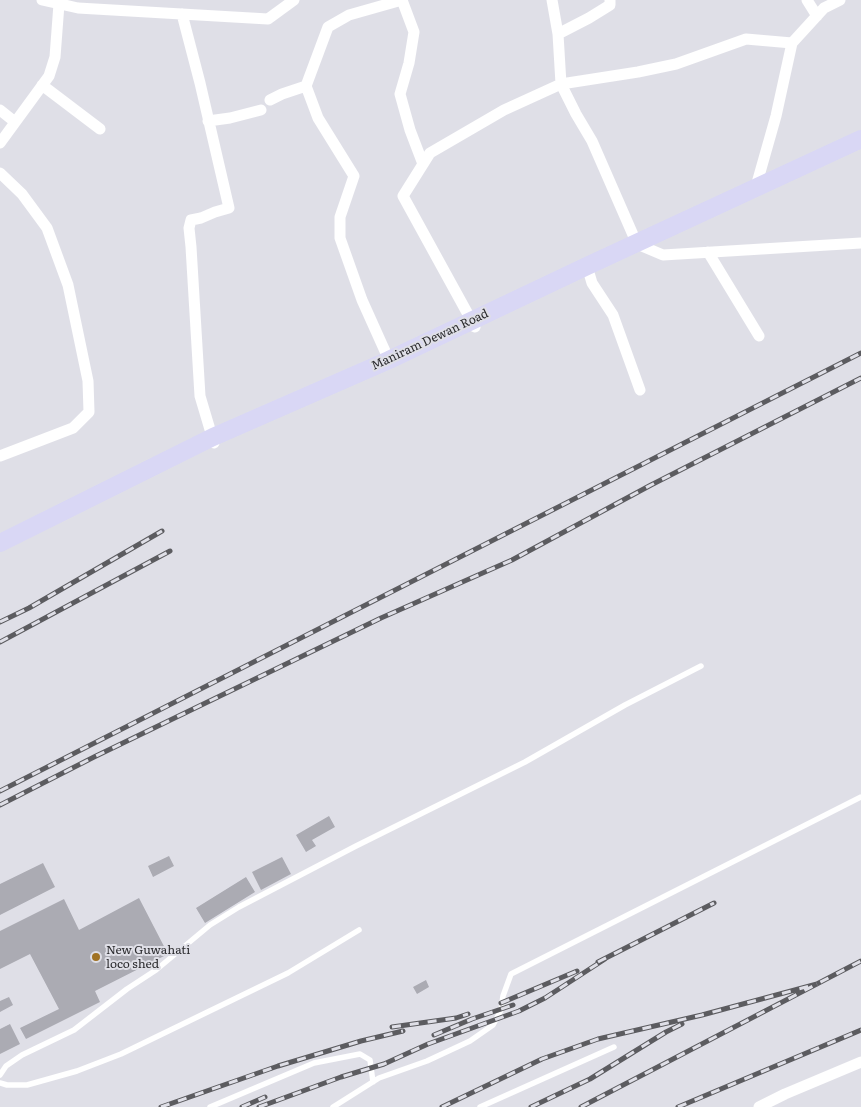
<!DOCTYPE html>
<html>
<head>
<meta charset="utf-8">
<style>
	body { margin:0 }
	canvas { display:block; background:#dfdfe7 }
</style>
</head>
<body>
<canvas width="861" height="1107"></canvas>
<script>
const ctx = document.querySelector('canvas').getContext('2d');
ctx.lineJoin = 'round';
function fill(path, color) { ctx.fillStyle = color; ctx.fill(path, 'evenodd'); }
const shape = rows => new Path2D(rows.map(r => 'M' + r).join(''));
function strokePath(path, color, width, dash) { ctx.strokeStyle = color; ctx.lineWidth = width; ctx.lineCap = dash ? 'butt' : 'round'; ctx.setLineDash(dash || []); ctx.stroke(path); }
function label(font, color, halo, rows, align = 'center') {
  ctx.font = font + ' Literata,serif'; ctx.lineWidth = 4; ctx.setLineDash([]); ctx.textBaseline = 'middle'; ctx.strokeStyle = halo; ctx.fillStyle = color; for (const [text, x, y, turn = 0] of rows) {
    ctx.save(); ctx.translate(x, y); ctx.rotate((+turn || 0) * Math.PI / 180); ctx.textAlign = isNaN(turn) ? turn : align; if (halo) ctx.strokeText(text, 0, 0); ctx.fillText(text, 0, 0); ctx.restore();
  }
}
fill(shape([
	[329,816,335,827,312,840,316,846,306,852,296,835],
	[169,856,174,866,153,877,148,866],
	[282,857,291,874,261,890,252,872],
	[43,863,55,887,0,915,0,884],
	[246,877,255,892,205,923,196,908],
	[139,898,168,954,95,991,100,1002,26,1039,20,1028,59,1009,30,954,0,969,0,931,64,899,79,930],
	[426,980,429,987,417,994,413,987],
	[9,997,13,1005,0,1012,0,1001],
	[10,1024,20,1044,0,1054,0,1029]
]), '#ababb3');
strokePath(shape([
	[0,1075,6,1066,22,1055,74,1030,127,989,156,970,210,925,239,907,356,846,525,762,625,705,701,666],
	[0,1083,7,1085,27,1085,77,1071,121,1054,288,973,359,930],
	[210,1107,314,1063,360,1054,370,1060,373,1082],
	[333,1107,379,1078,427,1061,470,1041,493,1025,501,1010,503,996,511,974,861,797],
	[480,1107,614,1047]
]), '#fff', 5.5);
strokePath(shape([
	[42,0,78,8,268,19,294,0],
	[402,0,414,32,409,63,400,94,410,130,423,164],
	[552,0,558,34,561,84,576,114,592,141,637,244,663,255,861,243],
	[807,0,817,16],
	[182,14,200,83,229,208,215,212,201,218,191,220,189,228,191,247,200,396,214,443],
	[558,34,589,18,610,5,610,0],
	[42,85,100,129],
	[270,100,282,94,306,86],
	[0,110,15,122],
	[208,121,230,118,261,110],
	[0,143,49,76,55,57,59,4],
	[0,173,22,194,47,228,68,285,88,381,89,412,73,428,0,456],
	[755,190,776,116,792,43,824,8,840,0],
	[708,252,759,336],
	[587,266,592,283,613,315,640,390],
	[475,327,403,196,430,153,504,110,561,84,638,72,676,64,746,39,792,43],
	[389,360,362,300,340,238,340,217,354,176,318,118,306,86,328,27,349,15,402,0],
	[759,1107,785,1094,861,1062]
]), '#fff', 11);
strokePath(shape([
	[0,543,213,437,389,360,587,266,861,139]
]), '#d9d7f5', 18);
const rail = shape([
	[0,622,29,608,162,531],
	[0,642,170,551],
	[0,791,861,353],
	[0,805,94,757,381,618,512,560,651,485,861,378],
	[598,962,714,903],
	[501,1003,577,971],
	[392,1027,456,1018,468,1014],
	[434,1035,472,1019,513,1005],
	[161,1107,278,1066,361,1041,403,1031],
	[242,1107,265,1097],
	[259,1107,341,1077,384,1064,428,1044,519,1011,545,998,605,959],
	[442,1107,542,1059,598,1039,702,1015,817,984],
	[531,1107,590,1079,666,1032,682,1024],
	[581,1107,861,961],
	[678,1107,861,1030]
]);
strokePath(rail, '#5c5c60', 5);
strokePath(rail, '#dfdfe7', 3, [9]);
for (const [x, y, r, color] of [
	[96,957,5,"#a07224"]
]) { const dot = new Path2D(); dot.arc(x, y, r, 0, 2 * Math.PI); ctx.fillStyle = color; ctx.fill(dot); strokePath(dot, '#dfdfe7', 2); }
label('12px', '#2b2b2e', '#dfdfe7', [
	["Maniram Dewan Road",430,340,-25]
]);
label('12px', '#2b2b2e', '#dfdfe7', [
	["New Guwahati",106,950],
	["loco shed",106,964]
], 'left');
</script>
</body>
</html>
